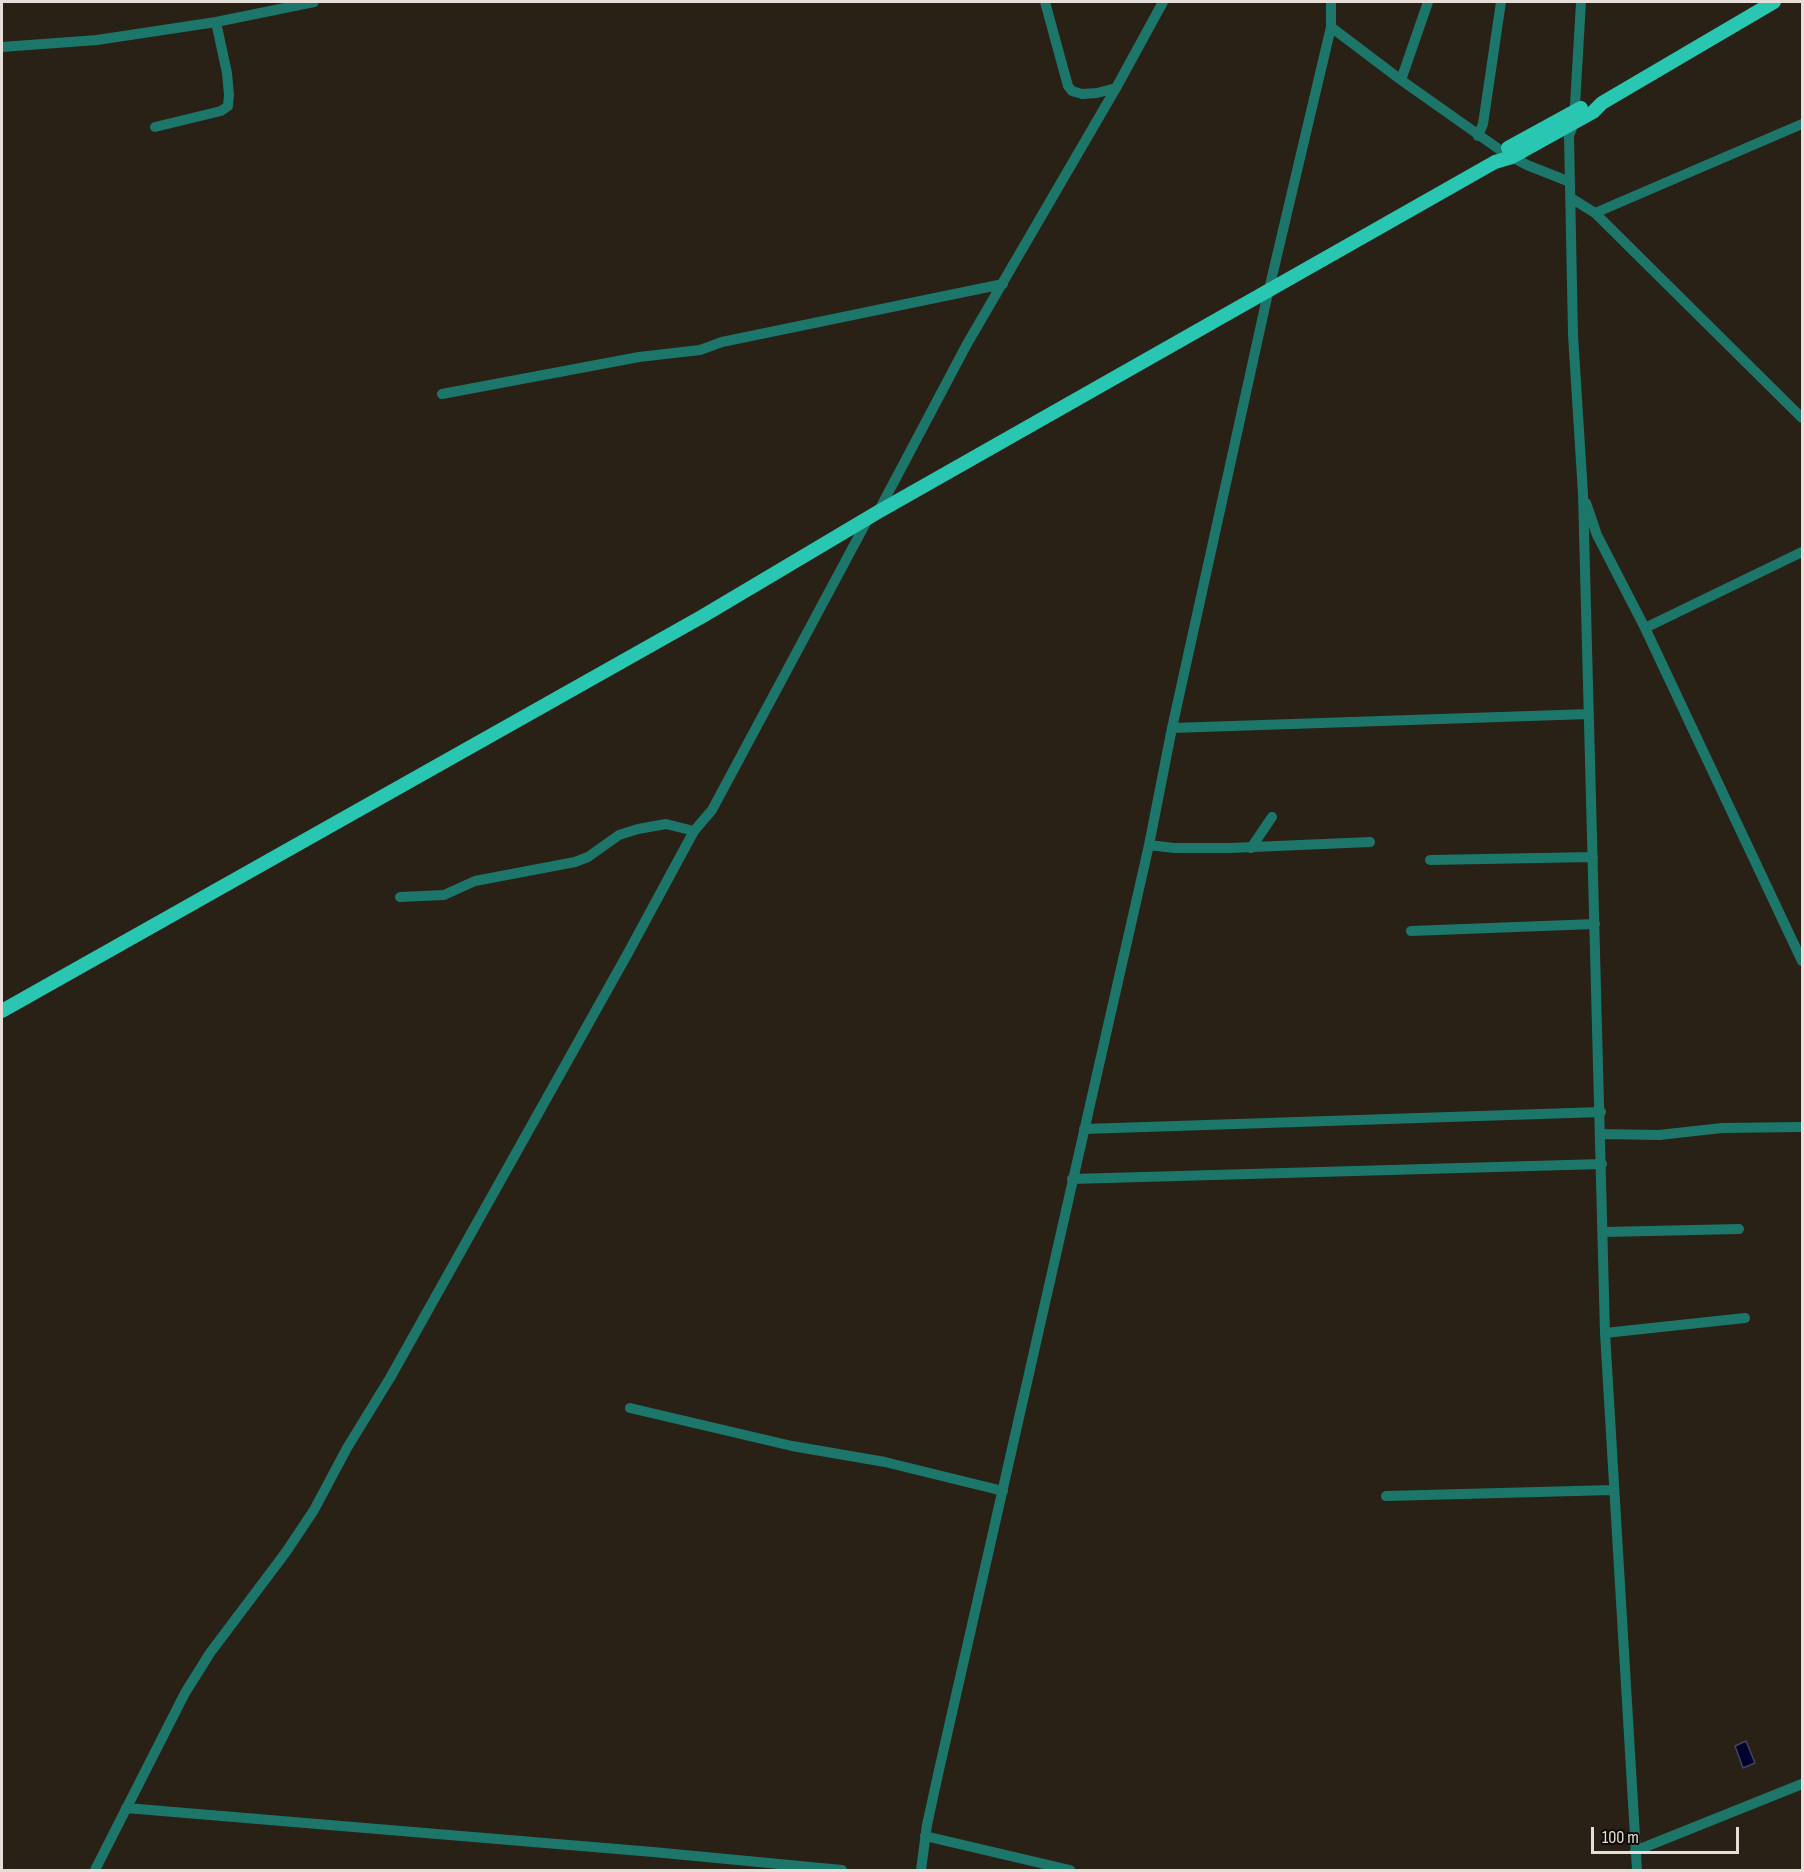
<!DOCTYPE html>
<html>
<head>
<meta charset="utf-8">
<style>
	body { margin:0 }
	#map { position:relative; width:1804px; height:1872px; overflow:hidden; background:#292016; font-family:"Sofia Sans Condensed",sans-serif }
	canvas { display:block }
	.frame { position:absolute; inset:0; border:3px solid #e6dfd9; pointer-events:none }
	.scale { position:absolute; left:1591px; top:1827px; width:148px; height:27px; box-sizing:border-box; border:3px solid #e6dfd9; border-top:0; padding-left:8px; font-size:18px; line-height:21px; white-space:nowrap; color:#e6dfd9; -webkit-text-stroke:4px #0e0a06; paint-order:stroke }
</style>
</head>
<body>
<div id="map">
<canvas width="1804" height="1872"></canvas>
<div class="frame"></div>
<div class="scale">100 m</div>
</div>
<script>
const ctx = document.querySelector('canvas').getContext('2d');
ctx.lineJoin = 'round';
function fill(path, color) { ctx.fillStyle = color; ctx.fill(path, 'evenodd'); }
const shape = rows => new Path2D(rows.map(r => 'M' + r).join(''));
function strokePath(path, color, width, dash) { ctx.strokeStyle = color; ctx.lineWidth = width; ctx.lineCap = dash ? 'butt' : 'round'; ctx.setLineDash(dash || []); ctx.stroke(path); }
const water = shape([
	[1746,1741,1755,1763,1743,1768,1735,1746,1746,1741]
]);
fill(water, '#00002e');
strokePath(water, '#454361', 1.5);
strokePath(shape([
	[1045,2,1068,86,1072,91,1082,94,1097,93,1116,88],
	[1331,2,1331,27,1401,80,1503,152,1527,165,1570,182],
	[1581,2,1574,122,1569,136,1573,335,1583,494,1605,1333,1637,1870],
	[2,47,97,40,216,22,314,2],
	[1401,80,1428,2],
	[155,127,221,111,228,106,229,95,227,73,216,22],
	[1478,136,1483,124,1501,2],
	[1571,198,1595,213,1802,418],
	[1595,213,1802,124],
	[442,394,639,357,700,350,722,342,1003,284],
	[1586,503,1597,535,1645,628,1802,961],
	[878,512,967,344,1116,88,1163,2],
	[1645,628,1802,552],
	[1172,728,1589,714],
	[1149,845,1174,848,1230,848,1370,842],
	[1251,848,1272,817],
	[1430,860,1593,857],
	[400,897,444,895,475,881,575,862,588,857,619,835,638,829,666,824,694,831],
	[1411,931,1595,924],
	[1084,1129,1601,1112],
	[1601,1134,1659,1135,1722,1128,1802,1127],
	[1072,1179,1602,1164],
	[1604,1232,1739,1229],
	[1605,1333,1745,1318],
	[630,1408,792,1446,885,1462,1003,1491],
	[1386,1496,1613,1490],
	[126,1808,653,1852,842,1870],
	[925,1836,1070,1870],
	[1635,1851,1802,1784],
	[95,1870,185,1693,210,1653,286,1552,314,1510,347,1448,390,1378,628,953,694,831,712,810,868,519],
	[921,1870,927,1825,937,1779,1149,845,1172,728,1266,302,1331,27]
]), '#1c766a', 10);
strokePath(shape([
	[1508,148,1581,108],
	[2,1011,703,616,878,512,1495,162,1512,157,1593,112,1602,103,1774,2]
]), '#29c6b2', 14);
</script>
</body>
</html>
